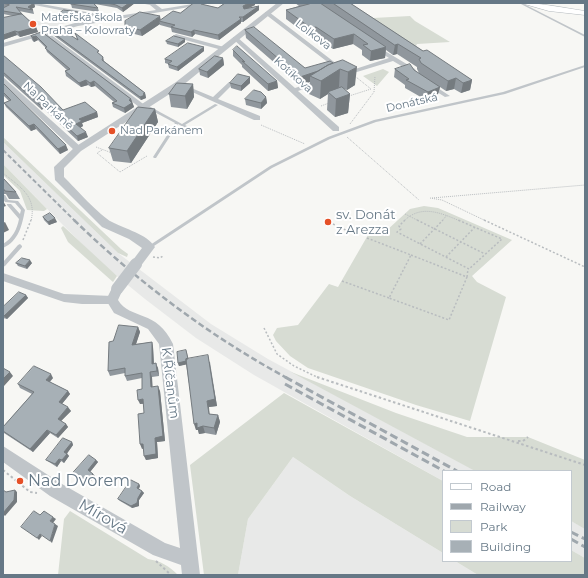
<!DOCTYPE html>
<html>
<head>
<meta charset="utf-8">
<style>
	body { margin:0 }
	#map { position:relative; width:588px; height:578px; overflow:hidden; background:#f7f7f4; font-family:Montserrat,sans-serif }
	canvas { display:block }
	.frame { position:absolute; inset:0; border:4px solid #667886; pointer-events:none }
	.legend { position:absolute; left:442px; top:470px; width:130px; height:92px; box-sizing:border-box; background:#fff; border:1px solid #c2c9cf; margin:0; padding:5px 7px; list-style:none; font-size:12px; color:#667886 }
	.legend li { display:flex; align-items:center; gap:8px; height:20px }
	.legend b { width:20px; border:1px solid #c2c9cf }
</style>
</head>
<body>
<div id="map">
<canvas width="588" height="578"></canvas>
<div class="frame"></div>
<ul class="legend">
<li><b style="height:5px;background:#fff"></b>Road</li>
<li><b style="height:5px;background:#9fa7ad"></b>Railway</li>
<li><b style="height:11px;background:#d7dcd3"></b>Park</li>
<li><b style="height:11px;background:#a7b0b6"></b>Building</li>
</ul>
</div>
<script>
const context = document.querySelector('canvas').getContext('2d');
context.lineJoin = 'round';
function fill(path, color) { context.fillStyle = color; context.fill(path, 'evenodd'); }
function stroke(path, color, width, dash) { context.strokeStyle = color; context.lineWidth = width; context.lineCap = dash ? 'butt' : 'round'; context.setLineDash(dash || []); context.stroke(path); }
function label(font, color, halo, rows, align = 'center') {
  context.font = font + ' Montserrat,sans-serif'; context.lineWidth = 4; context.setLineDash([]); context.textBaseline = 'middle'; context.strokeStyle = halo; context.fillStyle = color; for (const [text, x, y, turn = 0] of rows) {
    context.save(); context.translate(x, y); context.rotate((+turn || 0) * Math.PI / 180); context.textAlign = isNaN(turn) ? turn : align; if (halo) context.strokeText(text, 0, 0); context.fillText(text, 0, 0); context.restore();
  }
}
fill(new Path2D(`
	M 3,15 L 50,23 L 69,22 L 53,27 L 36,25 L 3,32 Z
	M 3,142 L 118,253 L 211,324 L 268,359 L 476,471 L 443,471 L 443,481 L 254,375 L 196,338 L 145,299 L 102,264 L 62,224 L 3,164 Z
	M 293,457 L 350,496 L 443,553 L 443,561 L 455,561 L 478,575 L 238,575 L 248,519 Z
	M 571,521 L 585,528 L 585,558 L 571,550 Z`), '#e8e9e8');
fill(new Path2D(`
	M 410,16 L 415,21 L 450,42 L 417,44 L 414,50 L 373,18 Z
	M 383,69 L 389,72 L 377,86 L 363,76 Z
	M 3,137 L 121,249 L 128,254 L 127,257 L 118,253 L 3,142 Z
	M 3,164 L 9,170 L 47,209 L 44,211 L 27,210 L 20,191 L 3,175 Z
	M 424,206 L 438,208 L 512,240 L 472,276 L 477,282 L 506,297 L 470,421 L 416,405 L 308,368 L 290,356 L 276,341 L 273,335 L 277,328 L 298,325 L 329,284 L 338,287 L 368,235 L 386,231 L 410,209 Z
	M 63,226 L 117,276 L 113,282 L 68,242 L 61,228 Z
	M 291,372 L 396,413 L 467,437 L 528,437 L 585,460 L 585,529 L 571,521 L 571,471 L 475,471 Z
	M 284,393 L 443,481 L 443,553 L 350,496 L 293,457 L 248,519 L 238,575 L 204,575 L 190,465 Z
	M 70,511 L 148,559 C 161,561 169,566 178,575 L 58,575 L 64,519 Z
	M 571,550 L 585,558 L 585,575 L 478,575 L 455,561 L 571,561 Z`), '#d7dcd3');
const secondary = new Path2D(`
	M 521,3 C 542,3 564,8 585,11 L 585,15 L 549,11 Z`);
stroke(secondary, '#b3b9bd', 1);
stroke(new Path2D(`
	M 349,96 L 371,89 L 356,77
	M 321,106 L 329,103
	M 350,124 L 374,92 L 375,76
	M 261,125 L 305,144
	M 347,137 L 419,200
	M 96,147 L 112,153
	M 102,150 L 97,153 L 120,172 L 147,156
	M 3,173 C 20,187 37,196 31,221
	M 430,198 L 442,200 L 486,221
	M 432,198 L 585,185
	M 405,214 L 419,221
	M 404,221 C 421,204 441,213 460,221
	M 442,221 L 447,215`), '#b8bcbf', 1, [1, 1]);
stroke(new Path2D(`
	M 405,220 L 399,226 L 401,229 L 397,232 L 469,269 L 502,239 L 458,220
	M 417,220 L 485,254
	M 484,220 L 585,267
	M 333,224 L 352,233
	M 367,238 L 411,255
	M 23,240 L 31,220
	M 420,244 L 443,220
	M 411,255 L 467,277 L 449,320 L 389,298 Z
	M 153,257 L 160,258 L 163,256
	M 446,257 L 475,227
	M 467,277 L 468,269
	M 342,281 L 389,298
	M 264,328 L 277,354 L 294,366 L 319,378`), '#b8bcbf', 1.5, [2, 2]);
stroke(new Path2D(`
	M 317,377 L 585,465
	M 518,441 L 523,441 L 528,437
	M 3,470 L 30,492 L 37,493
	M 156,561 L 171,575`), '#b8bcbf', 2, [2.5, 2.5]);
fill(new Path2D(`
	M 519,3 L 522,3 L 585,35 L 585,37 Z
	M 585,65 L 585,67 L 505,94 L 376,122 L 330,139 L 272,168 L 151,248 L 147,248 L 147,247 L 270,166 L 328,137 L 374,120 L 503,92 Z
	M 215,104 L 218,105 L 185,125 L 200,133 L 200,135 L 198,135 L 178,124 L 156,158 L 154,158 L 153,157 L 175,123 L 145,107 L 145,105 L 147,105 L 182,124 Z
	M 3,195 L 5,195 L 8,200 L 18,201 L 25,210 C 22,225 19,241 3,248 L 3,244 C 13,238 17,229 19,219 L 7,205 L 7,204 L 11,204 L 20,214 L 21,210 L 15,203 L 5,202 L 3,199 Z
	M 20,244 L 22,246 L 22,247 L 5,266 L 3,267 L 3,262 L 18,245 Z`), '#c0c5c9');
fill(new Path2D(`
	M 24,3 L 36,3 L 103,15 L 105,18 L 156,10 L 150,5 L 140,3 L 154,3 L 162,9 L 199,3 L 213,3 L 78,26 L 50,34 L 146,106 L 147,108 L 143,110 L 44,35 L 3,47 L 3,43 L 75,23 L 101,18 Z
	M 265,12 L 269,12 L 342,68 L 342,70 L 338,70 L 265,14 Z
	M 176,34 L 224,47 L 225,48 L 222,50 L 174,37 L 173,36 Z
	M 233,37 L 237,37 L 295,88 L 320,80 L 324,80 L 324,82 L 298,91 L 339,127 L 339,131 L 333,131 L 233,39 Z
	M 375,45 L 415,69 L 418,75 L 417,76 L 413,76 L 410,71 L 393,61 L 347,75 L 343,75 L 343,73 L 389,58 L 373,48 L 373,46 Z
	M 3,77 L 81,147 L 81,151 L 75,151 L 3,83 Z
	M 229,82 L 234,83 L 218,99 L 260,116 L 260,120 L 254,120 L 179,86 L 184,85 L 213,97 Z
	M 426,83 L 430,83 L 450,96 L 445,97 L 426,85 Z
	M 3,273 L 64,294 L 112,296 L 116,297 L 117,300 L 116,303 L 112,304 L 82,304 L 64,302 L 3,281 Z`), '#c0c5c9');
fill(new Path2D(`
	M 277,3 L 284,3 L 182,86 L 81,151 L 64,168 L 64,177 C 75,188 100,216 112,222 C 125,229 147,234 155,247 L 140,267 L 132,267 L 130,264 L 142,248 L 129,239 L 102,227 L 55,180 L 54,167 L 75,147 L 176,82 Z
	M 117,284 L 121,286 L 123,289 L 118,300 C 130,320 157,309 173,344 L 200,575 L 182,575 L 181,565 L 153,555 L 50,496 L 3,462 L 3,446 L 62,484 L 165,543 L 180,548 L 159,344 L 148,329 L 114,313 L 106,300 L 113,286 Z`), '#c0c5c9');
fill(secondary, '#fff');
stroke(new Path2D(`
	M 3,150 L 75,221`), '#9fa7ad', 2, [4.5, 2.5]);
stroke(new Path2D(`
	M 74,220 C 138,282 208,335 287,378`), '#9fa7ad', 2.5, [6, 3]);
stroke(new Path2D(`
	M 285,377 L 457,471
	M 285,384 L 444,471
	M 571,532 L 585,539
	M 571,539 L 585,547`), '#9fa7ad', 3, [8, 4]);
stroke(new Path2D(`
	M 117,289 L 136,264`), '#c0c5c9', 12);
fill(new Path2D(`
	M 3,3 L 34,3 L 35,7 L 31,9 L 33,10 L 34,14 L 19,11 L 36,27 L 38,32 L 20,37 L 17,35 L 3,40 L 3,18 L 13,16 L 3,14 L 3,8 L 5,7 L 3,7 Z
	M 73,3 L 135,3 L 123,12 L 117,8 L 95,4 L 98,8 L 99,12 L 72,8 L 71,4 Z
	M 225,3 L 255,3 L 255,5 L 249,8 L 259,6 L 259,10 L 243,22 L 241,22 L 241,23 L 219,40 L 195,34 L 192,37 L 172,32 L 171,28 L 160,25 L 160,24 L 142,36 L 127,32 L 125,26 L 161,20 L 180,13 L 201,4 L 218,8 Z
	M 295,3 L 350,3 L 423,51 L 472,80 L 470,90 L 461,93 L 454,89 L 446,91 L 440,87 L 438,94 L 426,100 L 405,88 L 405,85 L 394,77 L 395,69 L 414,70 L 419,73 L 417,69 L 417,67 L 397,54 L 393,55 L 386,50 L 385,58 L 370,61 L 362,55 L 362,50 L 353,44 L 333,49 L 316,37 L 310,37 L 286,19 L 286,10 L 299,6 Z
	M 58,14 L 81,17 L 81,20 L 59,17 Z
	M 245,30 L 305,68 L 333,63 L 343,60 L 355,85 L 347,90 L 344,89 L 350,94 L 348,113 L 335,117 L 327,110 L 328,94 L 320,99 L 309,94 L 310,82 L 300,85 L 246,38 Z
	M 42,32 L 131,99 L 134,107 L 125,113 L 113,107 L 112,103 L 114,102 L 95,86 L 91,87 L 88,85 L 81,87 L 66,76 L 65,71 L 67,70 L 47,52 L 45,47 L 38,40 L 34,42 L 32,40 L 31,36 Z
	M 52,32 L 78,39 L 75,33 L 103,57 L 104,60 L 104,61 L 145,93 L 146,98 L 141,100 L 53,35 Z
	M 185,39 L 185,42 L 178,47 L 167,44 L 166,41 Z
	M 204,47 L 204,51 L 178,71 L 169,68 L 168,64 L 165,63 L 165,59 Z
	M 233,50 L 277,81 L 278,88 L 268,91 L 242,67 L 242,65 L 233,56 Z
	M 3,55 L 63,110 L 97,112 L 98,117 L 82,123 L 83,126 L 80,128 L 88,137 L 78,141 L 43,108 L 42,110 L 4,76 L 3,76 Z
	M 223,58 L 224,65 L 208,78 L 200,75 L 199,69 Z
	M 3,83 L 68,150 L 60,154 L 36,129 L 31,131 L 6,107 L 4,103 L 9,101 L 3,95 Z
	M 230,83 L 250,83 L 241,91 L 231,88 Z
	M 193,84 L 194,97 L 187,109 L 171,107 L 169,94 Z
	M 266,97 L 267,103 L 261,109 L 246,105 L 245,99 Z
	M 155,109 L 158,122 L 131,163 L 113,161 L 109,148 Z
	M 3,178 L 16,192 L 20,199 L 9,199 L 6,194 L 3,194 Z
	M 43,217 L 57,222 L 49,225 L 44,220 Z
	M 16,263 L 32,263 L 27,269 L 18,266 Z
	M 26,295 L 28,298 L 7,319 L 3,318 L 3,307 Z
	M 138,327 L 140,332 L 136,344 L 152,342 L 153,347 L 154,363 L 158,368 L 159,376 L 152,377 L 152,387 L 160,391 L 165,441 L 157,442 L 158,458 L 146,460 L 143,448 L 142,449 L 144,413 L 144,404 L 140,404 L 142,389 L 142,378 L 127,381 L 125,376 L 125,373 L 110,376 L 108,371 L 113,341 Z
	M 187,353 L 188,359 L 210,362 L 217,406 L 209,407 L 209,414 L 218,415 L 220,422 L 216,435 L 205,433 L 199,434 L 198,430 L 196,430 L 186,364 L 179,366 L 178,363 Z
	M 53,378 L 50,382 L 68,391 L 70,394 L 62,404 L 71,411 L 61,421 L 66,424 L 68,427 L 58,438 L 50,433 L 33,452 L 4,433 L 3,432 L 3,427 L 32,394 L 20,388 L 18,384 Z
	M 72,442 L 73,445 L 67,453 L 69,456 L 64,463 L 61,461 L 57,467 L 49,462 L 46,460 Z
	M 96,460 L 98,462 L 90,472 L 93,474 L 95,476 L 88,485 L 74,476 L 72,474 Z
	M 139,484 L 140,486 L 139,489 L 142,491 L 144,493 L 139,500 L 139,506 L 132,508 L 120,501 L 118,499 Z`), '#90979d');
fill(new Path2D(`
	M 34,3 L 35,7 L 30,10 L 28,7 Z
	M 129,3 L 135,3 L 123,12 L 122,8 Z
	M 249,3 L 255,3 L 255,5 L 244,10 L 243,6 Z
	M 259,6 L 259,10 L 243,22 L 243,17 Z
	M 160,16 L 161,21 L 159,21 L 160,24 L 142,36 L 140,30 Z
	M 241,19 L 241,23 L 219,40 L 218,35 Z
	M 36,27 L 38,32 L 20,37 L 18,32 Z
	M 316,27 L 316,37 L 310,37 L 311,28 Z
	M 194,30 L 195,34 L 192,37 L 191,32 Z
	M 15,31 L 17,35 L 3,40 L 3,35 Z
	M 354,34 L 353,44 L 333,49 L 334,39 Z
	M 36,36 L 38,40 L 34,42 L 32,37 Z
	M 185,39 L 185,42 L 178,47 L 178,44 Z
	M 398,44 L 397,54 L 393,55 L 395,45 Z
	M 204,47 L 204,51 L 178,71 L 177,67 Z
	M 386,47 L 385,58 L 370,61 L 371,51 Z
	M 223,58 L 224,65 L 208,78 L 207,72 Z
	M 336,65 L 340,69 L 339,87 L 330,93 L 328,92 L 328,94 L 320,99 L 321,81 L 310,76 L 310,82 L 300,85 L 300,77 Z
	M 357,67 L 355,85 L 347,90 L 348,72 Z
	M 250,77 L 250,83 L 241,91 L 241,86 Z
	M 456,78 L 454,89 L 446,91 L 448,81 Z
	M 86,80 L 88,85 L 81,87 L 79,83 Z
	M 472,80 L 470,90 L 461,93 L 463,83 Z
	M 94,81 L 95,86 L 91,87 L 90,83 Z
	M 277,81 L 278,88 L 268,91 L 268,84 Z
	M 193,84 L 194,97 L 187,109 L 185,96 Z
	M 440,87 L 438,94 L 426,100 L 428,92 Z
	M 145,93 L 146,98 L 141,100 L 140,97 L 143,94 Z
	M 350,94 L 348,113 L 335,117 L 336,99 Z
	M 266,97 L 267,103 L 261,109 L 261,103 Z
	M 131,99 L 134,107 L 125,113 L 124,108 L 129,100 Z
	M 42,104 L 43,108 L 42,110 L 40,105 Z
	M 155,109 L 158,122 L 131,163 L 127,151 Z
	M 97,112 L 98,117 L 82,123 L 83,126 L 78,129 L 76,124 L 79,119 Z
	M 34,124 L 36,129 L 31,131 L 29,126 Z
	M 86,132 L 88,137 L 78,141 L 77,136 Z
	M 66,145 L 68,150 L 60,154 L 58,149 Z
	M 3,201 L 6,206 L 3,207 Z
	M 55,218 L 57,222 L 49,225 L 48,222 Z
	M 5,222 L 9,230 L 3,233 L 3,223 Z
	M 30,260 L 32,263 L 27,269 L 25,266 Z
	M 26,295 L 28,298 L 7,319 L 4,316 Z
	M 138,327 L 140,332 L 134,350 L 132,345 Z
	M 152,342 L 153,347 L 154,368 L 152,364 Z
	M 186,350 L 189,364 L 179,366 L 178,363 Z
	M 208,355 L 217,406 L 209,407 L 210,420 L 209,414 L 207,401 Z
	M 156,363 L 158,368 L 159,376 L 157,371 Z
	M 10,372 L 13,376 L 4,386 L 3,385 L 3,379 Z
	M 150,372 L 152,377 L 153,392 L 151,387 Z
	M 51,374 L 53,378 L 48,383 L 46,380 Z
	M 158,386 L 160,391 L 165,441 L 157,442 L 158,458 L 146,460 L 144,456 L 155,438 Z
	M 68,391 L 70,394 L 61,405 L 59,402 Z
	M 143,399 L 146,403 L 140,404 L 138,400 Z
	M 68,407 L 71,411 L 60,422 L 58,419 Z
	M 218,415 L 220,422 L 216,435 L 214,428 Z
	M 197,423 L 203,426 L 205,433 L 199,434 L 198,430 L 196,430 L 194,424 Z
	M 66,424 L 68,427 L 58,438 L 56,435 Z
	M 47,430 L 50,433 L 33,452 L 30,449 Z
	M 72,442 L 73,445 L 66,455 L 64,452 Z
	M 140,444 L 143,444 L 145,448 L 142,449 Z
	M 67,454 L 69,456 L 64,463 L 62,460 Z
	M 59,459 L 61,461 L 57,467 L 55,464 Z
	M 96,460 L 98,462 L 90,472 L 88,470 Z
	M 93,474 L 95,476 L 88,485 L 86,483 Z
	M 139,484 L 140,486 L 138,490 L 137,488 Z
	M 15,490 L 17,492 L 17,502 L 5,516 L 3,514 L 3,513 Z
	M 142,491 L 144,493 L 139,500 L 139,506 L 132,508 L 131,506 L 138,498 Z
	M 53,517 L 56,519 L 53,523 L 50,521 Z
	M 55,524 L 58,526 L 52,543 L 50,541 Z
	M 40,534 L 42,536 L 39,540 L 37,538 Z`), '#757b7f');
const building = new Path2D(`
	M 3,3 L 34,3 L 28,7 L 33,10 L 16,7 L 22,14 L 3,11 L 3,8 L 9,5 Z
	M 73,3 L 93,3 L 98,8 L 71,4 Z
	M 107,3 L 129,3 L 122,8 L 116,5 Z
	M 194,3 L 200,3 L 201,4 L 218,8 L 225,3 L 249,3 L 243,6 L 244,9 L 259,6 L 243,17 L 239,17 L 241,19 L 218,35 L 194,30 L 191,32 L 171,27 L 175,25 L 159,21 L 173,11 L 180,13 Z
	M 308,3 L 320,3 L 386,47 L 371,51 L 363,45 L 368,44 L 354,34 L 334,39 L 316,27 L 311,28 L 286,10 L 309,4 Z
	M 333,3 L 350,3 L 423,51 L 427,50 L 472,80 L 463,83 L 456,78 L 448,81 L 421,63 L 419,59 L 421,58 L 398,44 L 395,45 Z
	M 64,10 L 78,12 L 81,17 L 58,14 Z
	M 140,12 L 160,16 L 140,30 L 125,26 L 125,21 Z
	M 22,14 L 36,27 L 18,32 L 15,31 L 3,35 L 3,18 Z
	M 254,27 L 305,68 L 330,61 L 333,63 L 328,65 L 318,71 L 300,77 L 245,30 Z
	M 61,29 L 78,40 L 75,33 L 99,51 L 97,52 L 103,57 L 102,60 L 145,93 L 143,94 L 145,95 L 140,97 L 52,32 Z
	M 42,32 L 131,99 L 129,100 L 132,103 L 124,108 L 112,103 L 117,101 L 94,81 L 90,83 L 86,80 L 79,83 L 65,71 L 70,69 L 45,48 L 47,47 L 36,36 L 32,37 L 31,36 Z
	M 174,36 L 185,39 L 178,44 L 166,41 Z
	M 188,43 L 204,47 L 177,67 L 168,64 L 172,61 L 165,59 Z
	M 237,46 L 277,81 L 268,84 L 242,61 L 245,62 L 233,50 Z
	M 3,55 L 41,87 L 63,110 L 85,102 L 97,112 L 79,119 L 82,121 L 76,124 L 86,132 L 77,136 L 42,104 L 40,105 L 3,72 Z
	M 215,56 L 223,58 L 207,72 L 199,69 Z
	M 343,60 L 357,67 L 348,72 L 340,69 L 321,81 L 310,76 L 328,65 Z
	M 410,64 L 414,70 L 440,87 L 428,92 L 406,80 L 409,79 L 395,69 Z
	M 238,74 L 250,77 L 241,86 L 230,83 Z
	M 3,83 L 66,145 L 58,149 L 34,124 L 29,126 L 4,103 L 11,100 L 3,92 Z
	M 177,83 L 193,84 L 185,96 L 169,94 Z
	M 342,87 L 350,94 L 336,99 L 328,92 Z
	M 254,90 L 261,92 L 266,97 L 261,103 L 245,99 Z
	M 138,107 L 155,109 L 127,151 L 109,148 Z
	M 3,178 L 16,192 L 5,191 L 3,188 Z
	M 50,213 L 55,218 L 48,222 L 43,217 Z
	M 22,258 L 30,260 L 25,266 L 16,263 Z
	M 19,292 L 26,295 L 4,316 L 3,316 L 3,307 Z
	M 119,325 L 138,327 L 132,345 L 152,342 L 152,364 L 156,363 L 157,371 L 150,372 L 151,387 L 158,386 L 163,436 L 155,438 L 156,454 L 144,456 L 143,444 L 140,444 L 138,414 L 144,413 L 143,399 L 138,400 L 137,390 L 142,389 L 142,373 L 125,376 L 125,368 L 108,371 L 109,342 L 113,341 Z
	M 186,350 L 188,359 L 186,359 L 186,361 L 178,363 L 177,352 Z
	M 208,355 L 215,399 L 207,401 L 209,414 L 218,415 L 214,428 L 203,426 L 197,428 L 197,423 L 194,424 L 186,359 Z
	M 34,366 L 51,374 L 46,380 L 68,391 L 59,402 L 68,407 L 58,419 L 66,424 L 56,435 L 47,430 L 30,449 L 3,431 L 3,427 L 34,392 L 18,384 Z
	M 3,368 L 10,372 L 3,379 Z
	M 63,438 L 72,442 L 64,452 L 67,454 L 62,460 L 59,459 L 55,464 L 46,460 Z
	M 89,455 L 96,460 L 88,470 L 93,474 L 86,483 L 72,474 Z
	M 131,480 L 139,484 L 137,488 L 142,491 L 138,498 L 137,503 L 131,506 L 118,499 Z
	M 3,490 L 6,492 L 15,490 L 14,500 L 3,513 Z
	M 34,511 L 40,515 L 44,511 L 53,517 L 50,521 L 55,524 L 50,541 L 40,534 L 37,538 L 21,527 Z`);
fill(building, '#a7b0b6');
stroke(building, '#757b7f', 1);
for (const [x, y, r, color] of [
	[33,24,4,"#e55027"],
	[112,131,4,"#e55027"],
	[328,222,4,"#e55027"],
	[20,481,4,"#e55027"]
]) { const dot = new Path2D(); dot.arc(x, y, r, 0, 2 * Math.PI); context.fillStyle = color; context.fill(dot); stroke(dot, '#fff', 1.5); }
label('11px', '#667886', '#fff', [
	["Mateřská škola",41,18],
	["Praha – Kolovraty",41,31],
	["Nad Parkánem",120,131]
], 'left');
label('11px', '#667886', '#fff', [
	["Lolkova",313,35,37],
	["Kotíkova",293,75,42],
	["Donátská",412,103,-13],
	["Na Parkáně",48,106,43]
]);
label('13px', '#667886', '#fff', [
	["sv. Donát",336,215],
	["z Arezza",336,230]
], 'left');
label('13px', '#667886', '#fff', [
	["K Říčanům",170,383,83]
]);
label('16px', '#667886', '#fff', [
	["Nad Dvorem",28,481]
], 'left');
label('16px', '#667886', '#fff', [
	["Mírová",103,517,30]
]);
</script>
</body>
</html>
